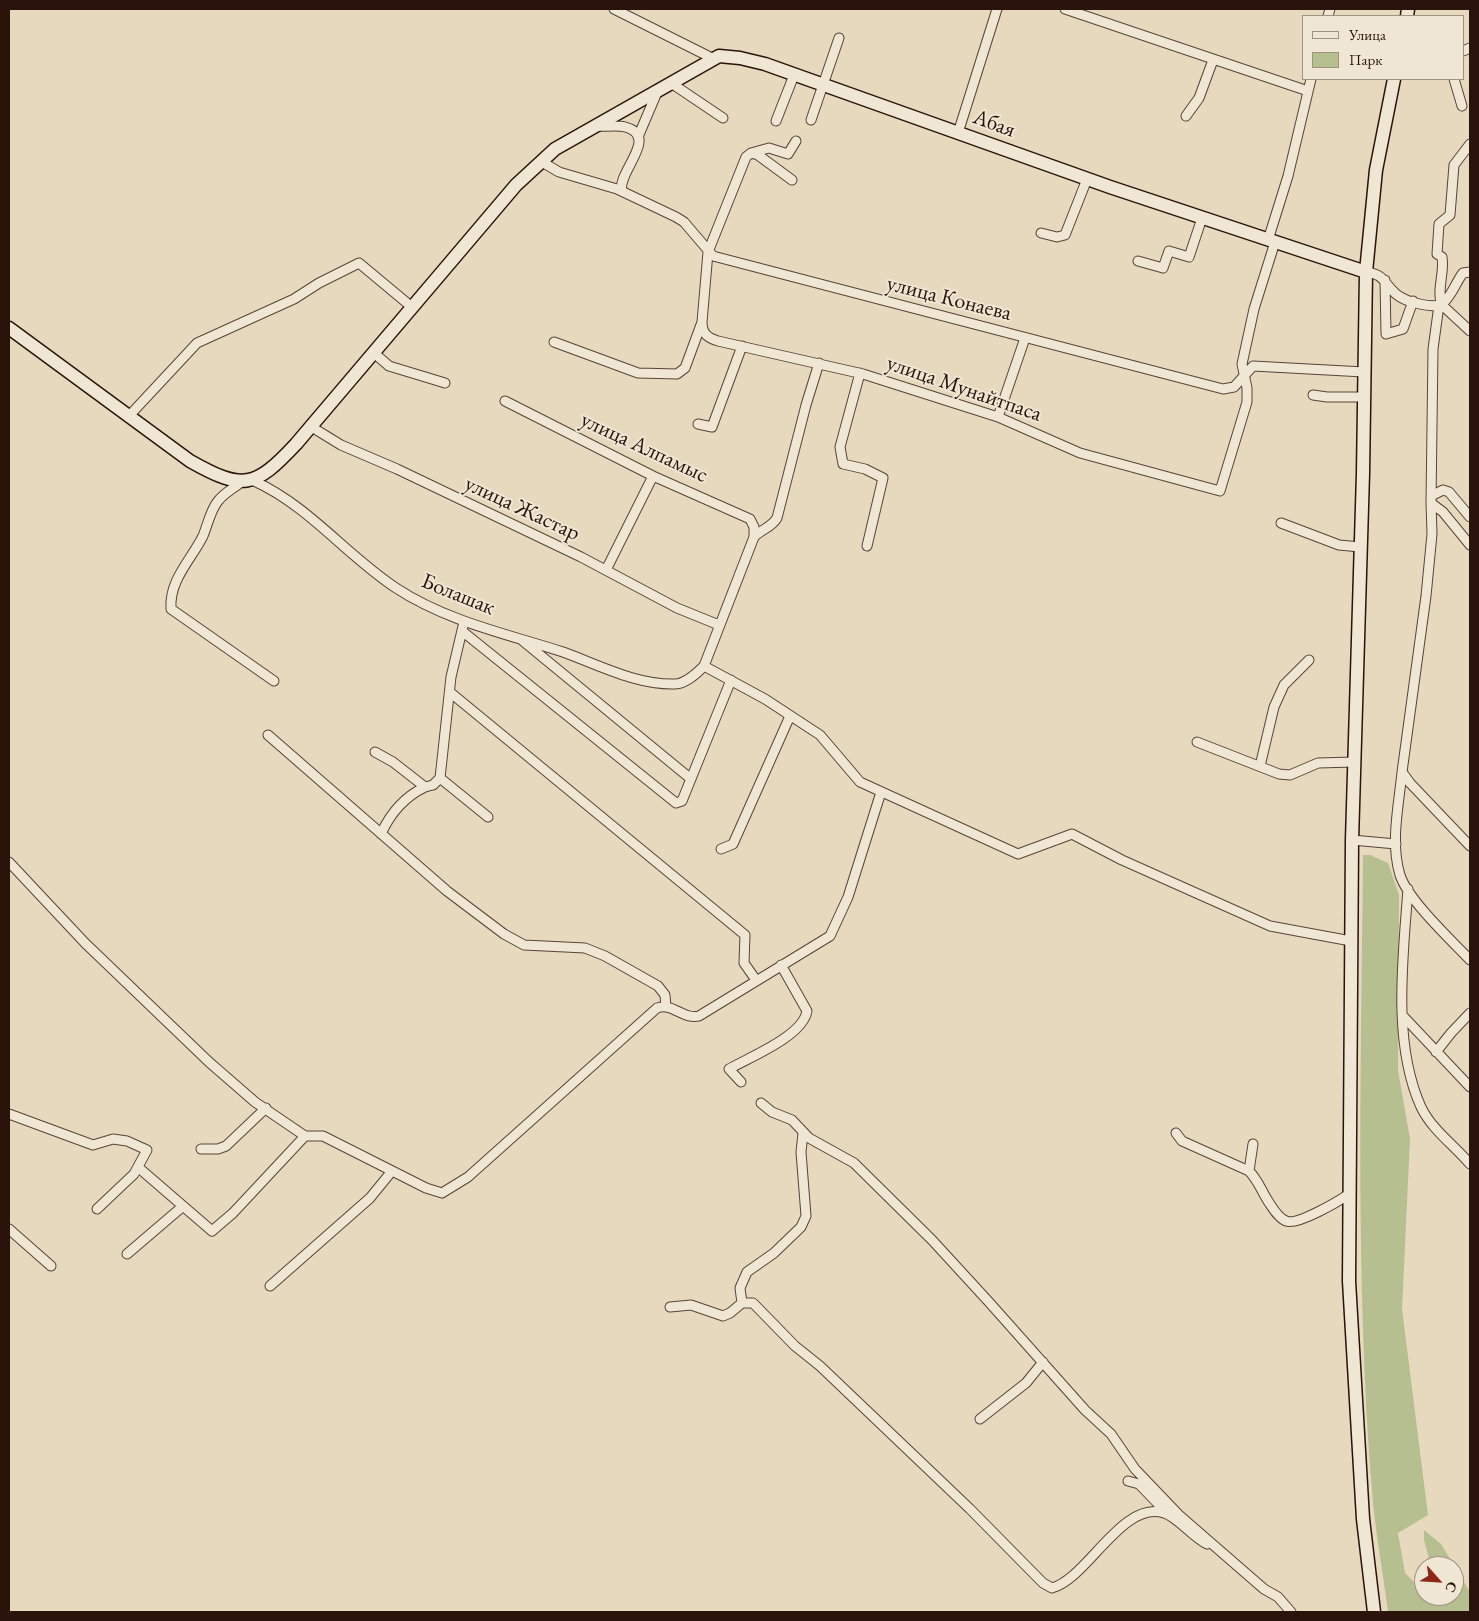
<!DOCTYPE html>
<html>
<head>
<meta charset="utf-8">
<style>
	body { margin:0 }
	#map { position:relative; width:1479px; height:1621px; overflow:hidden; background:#e6d9bd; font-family:"EB Garamond",serif }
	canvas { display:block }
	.frame { position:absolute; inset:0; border:10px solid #2a130a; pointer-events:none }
	.legend { position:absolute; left:1302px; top:15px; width:162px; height:65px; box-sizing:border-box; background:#efe6d4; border:1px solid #a09283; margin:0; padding:6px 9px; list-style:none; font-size:15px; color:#2a130a }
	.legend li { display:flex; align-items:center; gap:10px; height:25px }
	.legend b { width:25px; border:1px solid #a09283 }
	.north { position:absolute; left:1414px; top:1556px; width:50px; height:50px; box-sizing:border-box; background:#efe6d4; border:1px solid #a09283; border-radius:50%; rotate:116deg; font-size:14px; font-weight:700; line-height:20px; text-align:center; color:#2a130a }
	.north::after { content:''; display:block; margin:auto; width:18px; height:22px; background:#8f2418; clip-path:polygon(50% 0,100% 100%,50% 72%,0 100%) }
</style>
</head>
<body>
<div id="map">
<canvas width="1479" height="1621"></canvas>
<div class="frame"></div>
<ul class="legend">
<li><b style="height:6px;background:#efe6d4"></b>Улица</li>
<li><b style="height:14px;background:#b6bf90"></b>Парк</li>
</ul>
<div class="north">С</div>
</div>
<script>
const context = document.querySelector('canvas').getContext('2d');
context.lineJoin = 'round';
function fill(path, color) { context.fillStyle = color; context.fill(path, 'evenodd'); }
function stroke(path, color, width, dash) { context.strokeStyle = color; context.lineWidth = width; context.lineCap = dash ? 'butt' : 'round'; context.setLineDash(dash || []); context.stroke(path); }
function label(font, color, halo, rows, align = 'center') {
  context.font = font + ' "EB Garamond",serif'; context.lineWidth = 4; context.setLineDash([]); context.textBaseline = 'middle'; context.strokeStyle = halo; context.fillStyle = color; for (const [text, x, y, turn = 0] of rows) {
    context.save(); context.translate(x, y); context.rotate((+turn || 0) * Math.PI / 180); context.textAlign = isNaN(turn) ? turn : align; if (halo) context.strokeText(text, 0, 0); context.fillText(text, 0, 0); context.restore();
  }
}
fill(new Path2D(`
	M 1363,855 L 1370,855 L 1388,863 L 1399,895 L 1398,1070 L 1410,1139 L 1402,1309 L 1428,1515 L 1398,1533 L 1405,1573 L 1422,1590 L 1424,1588 L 1424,1596 L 1454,1596 L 1454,1566 L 1431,1566 L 1424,1540 L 1424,1530 L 1441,1544 L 1470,1592 L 1470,1612 L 1388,1612 C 1383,1572 1375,1532 1372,1491 C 1355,1280 1361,1067 1363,855 Z`), '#b6bf90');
const street = new Path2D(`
	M 614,9 L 712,58
	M 1065,9 L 1308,91
	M 1328,16 L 1330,9
	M 1463,51 L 1470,48
	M 1454,79 L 1462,106
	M 671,83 L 723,118
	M 1186,116 L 1199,98 L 1213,60
	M 811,120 L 839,38
	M 776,121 L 794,75
	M 597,126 C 606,127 616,125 625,127 C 661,136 616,173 622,191
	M 958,133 L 997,9
	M 638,137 L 658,90
	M 1470,144 L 1454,165 L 1450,215 L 1439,224 L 1437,254 L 1442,257 C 1445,272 1436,291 1442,305 L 1470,331
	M 751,153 L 769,148 L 788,154 L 796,141
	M 542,162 L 559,172 L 617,189 L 676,217 L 684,222 L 713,256 L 1223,389 L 1234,387 L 1253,366 L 1364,372
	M 1041,233 L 1057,237 L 1065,235 L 1087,179
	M 1268,240 L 1288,176 L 1311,79
	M 1138,261 L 1163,268 L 1169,251 L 1189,257 L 1202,218
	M 1366,272 C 1386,275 1382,282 1396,294 C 1404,301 1435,311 1444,302 C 1452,295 1456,282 1463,273 L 1470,272
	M 1385,280 L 1386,334 L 1403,329 L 1413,301
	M 1439,305 L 1433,349 L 1431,503 L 1443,512 L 1470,545
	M 702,322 C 702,334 708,338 718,341 L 863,374 L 998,417 L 1080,453 L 1220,491 L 1247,402 L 1247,388 L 1242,364 L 1254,309 L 1275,242
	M 554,342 L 638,373 L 677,374 L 685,368 L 702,322 L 708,252 L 746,157 L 751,153 L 758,155 L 792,180
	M 374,353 L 389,366 L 445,383
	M 860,373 L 840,447 L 843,464 L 865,469 L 883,478 L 867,546
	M 1313,395 L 1327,397 L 1363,397
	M 505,401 L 653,476 L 750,519 L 754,527 L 754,537
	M 128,417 L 197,343 L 294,299 L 319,283 L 359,263 L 413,308
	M 998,417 L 1025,338
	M 698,424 L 712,427 L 742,346
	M 310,426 L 341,445 L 397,469 L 581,557 L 677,608 L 719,625
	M 242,481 C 235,488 225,492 218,501 C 210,511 208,524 203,536 C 191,560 169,580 171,609 L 274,681
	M 254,481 C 309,506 346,555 396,588 C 446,621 507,634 563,652 C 599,665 636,685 675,684 C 686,684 697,673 704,666 L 754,537 C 762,529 772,527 777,518 L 806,405 L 819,363
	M 1431,496 L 1443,490 L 1449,492 L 1470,517
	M 1431,503 L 1432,534 L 1426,596 L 1402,772 L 1410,783 L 1470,846
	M 1281,523 L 1339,545 L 1360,547
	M 606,570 L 653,476
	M 463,626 L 451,677 L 440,778 L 488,817
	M 462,631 L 676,803 L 682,801 L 731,680
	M 523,641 L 691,779
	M 704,666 L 765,699 L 820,735 L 860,782 L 1018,854 L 1072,834 L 1122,860 L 1270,926 L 1351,941
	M 451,693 L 745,935 L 744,963 L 756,980
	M 268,735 L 447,891 L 504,934 L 524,945 L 585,948 L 605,956 L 658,986 L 665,995 L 666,1007
	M 1197,742 L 1279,774 L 1290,775 L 1318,763 L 1354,762
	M 375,752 L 393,762 L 425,787 L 433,785 L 440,778
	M 1260,766 L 1274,707 L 1284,685 L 1309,660
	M 1402,772 C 1399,804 1390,843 1400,875 C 1408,900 1451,940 1470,960
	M 381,834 C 390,814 404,797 425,787
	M 1352,840 L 1396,844
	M 721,849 L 733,844 L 790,716
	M 9,862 L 85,943 L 209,1062 L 255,1102 L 305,1136
	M 1408,889 C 1403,957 1392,1043 1421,1107 C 1432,1130 1454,1145 1470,1164
	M 1403,1016 L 1470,1087
	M 1436,1052 L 1451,1033 L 1470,1013
	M 741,1082 L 729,1069 C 750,1057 803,1036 807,1011 L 781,965
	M 761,1103 L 772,1112 L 792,1120 L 809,1138 L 854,1163 L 932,1240 L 988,1301 L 1085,1410 L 1111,1434 L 1135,1469 L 1180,1516 L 1264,1589 L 1278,1597 L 1291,1612
	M 9,1114 L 93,1145 L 113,1139 L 127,1141 L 147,1150 L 134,1174 L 97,1209
	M 1176,1133 L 1182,1141 L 1249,1171 C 1258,1180 1261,1190 1268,1201 C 1272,1207 1278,1218 1286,1221 C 1297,1226 1339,1201 1349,1194
	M 201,1149 L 218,1149 L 226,1146 L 266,1108
	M 139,1168 L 212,1231 L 233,1213 L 305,1136 L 323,1136 L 426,1188 L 442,1193 L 468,1177 L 657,1008 C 672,1002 683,1020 699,1016 L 830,936 L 848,897 L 881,792
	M 1249,1171 L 1253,1144
	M 9,1229 L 51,1266
	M 127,1254 L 182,1207
	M 270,1286 L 370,1198 L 392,1171
	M 742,1303 L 740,1288 L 747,1272 L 774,1253 L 801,1227 L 806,1216 L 801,1152 L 803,1133
	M 670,1307 L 691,1305 L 723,1316 L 730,1313 L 742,1303 L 753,1303 L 795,1346 L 820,1366 L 970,1509 L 1043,1583 L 1052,1588 C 1087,1579 1122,1500 1164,1513 C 1178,1517 1192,1537 1207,1544
	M 980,1419 L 1026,1383 L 1043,1362
	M 1128,1481 L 1139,1484 L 1167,1513`);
const secondary = new Path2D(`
	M 1407,16 L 1408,9
	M 9,328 L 190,461 C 243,491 255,488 296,444 L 516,185 L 555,149 L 719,56 L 740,58 L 765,64 L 1110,187 L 1366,272
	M 1374,1612 L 1363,1519 L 1349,1281 L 1352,840 L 1363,473 L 1366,272 L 1376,170 L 1394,79`);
stroke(street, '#594437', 11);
stroke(secondary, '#2a130a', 15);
stroke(street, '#efe6d4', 9);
stroke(secondary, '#efe6d4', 12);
label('22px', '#2a130a', '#efe6d4', [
	["Абая",994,124,20],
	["улица Конаева",949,299,14],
	["улица Мунайтпаса",964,389,19],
	["улица Алпамыс",644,448,25],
	["улица Жастар",522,509,25],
	["Болашак",458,595,22]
]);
</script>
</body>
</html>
